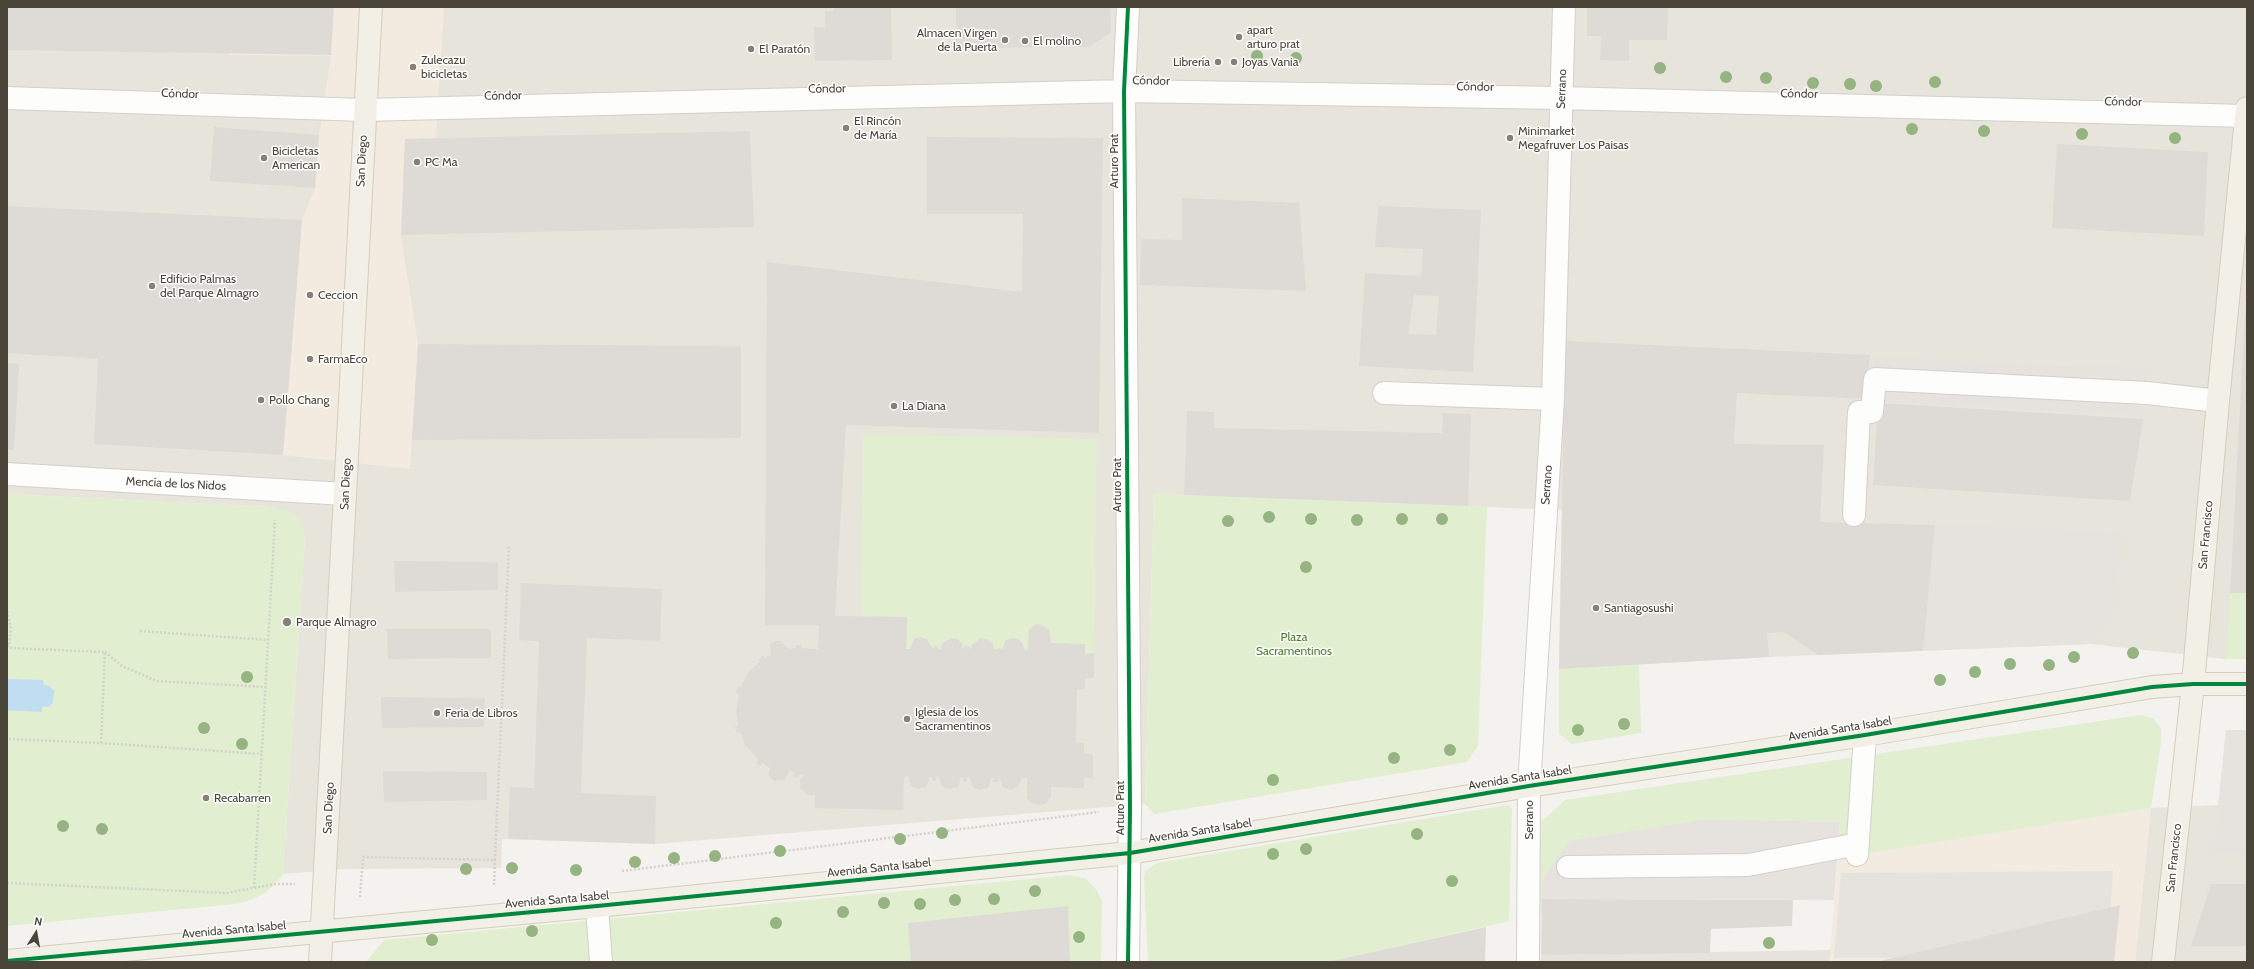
<!DOCTYPE html>
<html>
<head>
<meta charset="utf-8">
<style>
	body { margin:0 }
	#map { position:relative; width:2254px; height:969px; overflow:hidden; background:#f4f2ee; font-family:Cabin,sans-serif }
	canvas { display:block }
	.frame { position:absolute; inset:0; border:8px solid #4b4439; pointer-events:none }
	.north { position:absolute; left:16px; top:913px; width:40px; height:40px; -webkit-text-stroke:3px #fff; paint-order:stroke; rotate:11deg; font-size:11px; font-weight:700; line-height:16px; text-align:center; color:#4b4439 }
	.north::after { content:''; display:block; margin:auto; width:14px; height:18px; background:#4b4439; clip-path:polygon(50% 0,100% 100%,50% 72%,0 100%) }
</style>
</head>
<body>
<div id="map">
<canvas width="2254" height="969"></canvas>
<div class="frame"></div>
<div class="north">N</div>
</div>
<script>
const context = document.querySelector('canvas').getContext('2d');
context.lineJoin = 'round';
function fill(path, color) { context.fillStyle = color; context.fill(path, 'evenodd'); }
function stroke(path, color, width, dash) { context.strokeStyle = color; context.lineWidth = width; context.lineCap = dash ? 'butt' : 'round'; context.setLineDash(dash || []); context.stroke(path); }
function label(font, color, halo, rows, align = 'center') {
  context.font = font + ' Cabin,sans-serif'; context.lineWidth = 3; context.setLineDash([]); context.textBaseline = 'middle'; context.strokeStyle = halo; context.fillStyle = color; for (const [text, x, y, turn = 0] of rows) {
    context.save(); context.translate(x, y); context.rotate((+turn || 0) * Math.PI / 180); context.textAlign = isNaN(turn) ? turn : align; if (halo) context.strokeText(text, 0, 0); context.fillText(text, 0, 0); context.restore();
  }
}
fill(new Path2D(`
	M 7,7 L 2247,7 L 2247,659 L 2226,659 L 2090,644 L 1769,657 L 1559,669 L 1562,510 L 1154,494 L 1145,804 L 655,844 L 502,839 L 501,868 L 345,869 L 283,874 L 305,538 L 276,508 L 272,507 L 7,494 Z
	M 2226,730 L 2247,730 L 2247,962 L 2135,962 L 2151,808 L 2218,805 Z`), '#e7e4dc');
fill(new Path2D(`
	M 230,7 L 444,7 L 436,138 L 405,139 L 401,235 L 418,344 L 410,469 L 283,455 L 302,220 L 315,188 L 319,135 L 331,56 L 229,55 Z
	M 2151,808 L 2135,962 L 1829,962 L 1838,858 Z`), '#f3ebdf');
fill(new Path2D(`
	M 863,434 L 1097,439 L 1094,653 L 1085,654 L 1085,644 L 1051,643 L 1049,629 C 1042,623 1036,623 1029,630 L 1028,650 L 1006,640 L 1002,650 L 1000,648 L 994,650 C 992,642 989,640 981,638 L 972,645 L 971,650 L 969,647 L 965,646 L 963,650 C 961,642 959,640 951,638 L 942,644 L 941,650 L 934,646 L 934,649 L 926,639 L 920,637 L 914,639 L 910,649 L 906,649 L 907,617 L 861,616 Z
	M 7,494 L 272,507 C 293,511 302,515 305,538 L 283,874 C 270,892 256,900 234,904 L 7,926 Z
	M 1154,494 L 1487,507 L 1478,746 L 1467,762 L 1154,814 L 1145,804 Z
	M 2230,593 L 2247,593 L 2247,659 L 2226,659 Z
	M 1639,664 L 1641,733 L 1572,744 L 1559,734 L 1559,669 Z
	M 2141,715 L 2153,718 L 2161,728 L 2161,742 L 2151,808 L 1838,858 L 1840,822 L 1709,819 L 1543,878 L 1542,913 L 1538,914 L 1541,822 L 1565,800 Z
	M 1508,805 L 1512,809 L 1509,921 L 1329,962 L 1148,962 L 1144,878 L 1145,871 L 1157,863 Z
	M 1071,875 L 1086,879 L 1095,888 L 1102,900 L 1101,962 L 366,962 L 384,940 Z`), '#e1eecf');
fill(new Path2D(`
	M 1873,357 L 2148,368 L 2140,416 L 1869,400 Z
	M 1935,525 L 2125,531 L 2111,623 L 2090,644 L 1923,651 Z
	M 2226,730 L 2247,730 L 2247,855 L 2214,854 Z
	M 1709,819 L 1840,822 L 1834,900 L 1542,899 L 1543,878 L 1569,841 Z
	M 2113,871 L 2107,958 L 1834,958 L 1841,873 Z
	M 1831,950 L 1829,962 L 1541,962 L 1541,955 Z`), '#e6e3df');
fill(new Path2D(`
	M 7,679 L 43,680 L 44,685 L 49,686 L 54,690 L 53,703 L 48,707 L 42,707 L 42,712 L 7,710 Z`), '#c0ddf1');
fill(new Path2D(`
	M 7,7 L 334,7 L 331,55 L 7,50 Z
	M 834,7 L 891,7 L 892,60 L 815,61 L 814,27 L 825,27 L 825,11 L 834,11 Z
	M 956,7 L 1110,7 L 1111,32 L 1089,47 L 956,48 Z
	M 1587,7 L 1668,7 L 1667,40 L 1629,40 L 1629,61 L 1600,60 L 1601,36 L 1587,36 Z
	M 214,127 L 319,135 L 315,188 L 210,181 Z
	M 750,131 L 754,227 L 401,235 L 405,139 Z
	M 927,137 L 1103,138 L 1099,433 L 846,425 L 835,616 L 907,617 L 906,649 L 910,649 L 914,639 L 920,637 L 926,639 L 934,649 L 934,646 L 938,647 L 938,649 L 941,650 L 942,644 L 951,638 L 957,639 L 962,643 L 963,650 L 965,646 L 969,646 L 971,650 L 972,645 L 981,638 L 988,640 L 993,644 L 994,650 L 1000,648 L 1002,650 L 1006,640 L 1012,638 L 1018,639 L 1023,644 L 1024,650 L 1028,650 L 1029,630 L 1035,625 L 1039,624 L 1049,629 L 1051,643 L 1085,644 L 1085,654 L 1094,653 L 1094,678 L 1085,678 L 1085,689 L 1077,689 L 1076,743 L 1084,743 L 1084,754 L 1093,754 L 1093,778 L 1084,778 L 1084,788 L 1051,787 L 1051,797 L 1046,803 L 1039,806 L 1030,802 L 1027,798 L 1027,778 L 1022,778 L 1018,787 L 1011,790 L 1003,787 L 999,777 L 998,782 L 993,782 L 994,778 L 991,778 L 988,788 L 980,790 L 973,787 L 969,777 L 967,777 L 967,782 L 963,781 L 963,777 L 961,777 L 958,787 L 950,789 L 942,787 L 939,777 L 936,777 L 936,781 L 932,781 L 932,777 L 930,777 L 926,787 L 918,789 L 911,786 L 908,776 L 904,777 L 903,810 L 815,808 L 815,795 L 808,795 L 800,788 L 800,779 L 805,775 L 800,774 L 798,778 L 793,776 L 795,772 L 789,771 L 785,780 L 774,781 L 768,774 L 770,768 L 762,763 L 760,766 L 756,763 L 758,759 L 745,745 L 740,732 L 737,733 L 735,727 L 738,726 L 736,712 L 739,694 L 736,693 L 738,686 L 741,687 L 750,670 L 760,662 L 758,660 L 763,655 L 765,658 L 771,655 L 770,644 L 775,641 L 781,641 L 788,649 L 796,648 L 796,645 L 802,645 L 801,648 L 818,649 L 819,625 L 765,625 L 767,262 L 1022,292 L 1023,214 L 927,214 Z
	M 2057,144 L 2208,152 L 2204,236 L 2052,228 Z
	M 1182,198 L 1299,203 L 1306,291 L 1140,285 L 1141,239 L 1182,240 Z
	M 7,206 L 302,220 L 283,455 L 94,444 L 98,359 L 7,353 Z
	M 1378,206 L 1481,210 L 1477,297 L 1473,297 L 1477,298 L 1473,372 L 1359,366 L 1365,273 L 1421,276 L 1423,249 L 1375,247 ZM 1414,295 L 1439,296 L 1436,335 L 1408,334 Z
	M 2245,313 L 2247,313 L 2247,593 L 2230,593 Z
	M 1565,341 L 1870,355 L 1866,399 L 1737,393 L 1734,444 L 1824,445 L 1820,522 L 1935,525 L 1923,651 L 1818,655 L 1784,632 L 1767,633 L 1769,657 L 1559,669 Z
	M 418,344 L 741,346 L 741,438 L 412,440 Z
	M 7,363 L 19,364 L 14,450 L 7,449 Z
	M 1878,403 L 2143,419 L 2130,501 L 1873,485 Z
	M 1187,411 L 1214,412 L 1214,428 L 1442,433 L 1443,413 L 1471,414 L 1468,506 L 1184,495 Z
	M 394,561 L 498,562 L 498,590 L 395,592 Z
	M 521,583 L 662,589 L 660,641 L 587,638 L 581,793 L 656,796 L 655,844 L 508,839 L 510,787 L 534,788 L 539,641 L 519,640 Z
	M 387,629 L 491,629 L 491,658 L 388,659 Z
	M 381,697 L 485,698 L 484,727 L 382,728 Z
	M 383,771 L 487,772 L 487,800 L 384,802 Z
	M 2211,884 L 2247,884 L 2247,946 L 2191,946 Z
	M 1542,899 L 1793,900 L 1792,926 L 1711,929 L 1710,953 L 1541,955 Z
	M 2120,905 L 2114,962 L 1880,962 L 1880,961 Z
	M 1068,906 L 1070,962 L 911,962 L 908,923 Z
	M 1486,927 L 1485,962 L 1332,962 L 1332,961 Z`), '#dedbd6');
const minor = new Path2D(`
	M 1128,7 L 1124,91 L 1130,808 L 1128,962
	M 7,98 L 364,110 L 1124,91 L 1561,98 L 2247,116
	M 1384,393 L 1553,399
	M 7,474 L 345,494
	M 1854,515 L 1859,412 L 1872,412 L 1875,379 L 2147,393 L 2218,401
	M 1857,855 L 1865,735
	M 1568,867 L 1748,865 L 1858,844
	M 597,906 L 601,962
	M 1528,962 L 1529,786 L 1553,399 L 1564,7`);
const major = new Path2D(`
	M 7,961 L 597,906 L 1130,853 L 1529,786 L 1865,735 L 2152,687 L 2193,684 L 2247,684
	M 320,962 L 371,7
	M 2163,962 L 2193,684 L 2218,401 L 2247,108`);
stroke(minor, '#d2d0cb', 24);
stroke(major, '#d6cebb', 24);
stroke(new Path2D(`
	M 7,611 L 11,628 L 9,647
	M 140,631 L 268,640
	M 7,646 L 9,648 L 105,652 L 101,743 L 7,739
	M 105,652 L 122,666 L 157,681 L 266,687
	M 101,743 L 262,754
	M 622,871 L 1099,812
	M 7,883 L 227,893 L 275,884 L 295,884
	M 494,885 L 495,860
	M 254,888 L 275,520
	M 360,897 L 363,857 L 495,860 L 509,545`), '#d3d2cc', 2.5, [2, 2]);
stroke(minor, '#fdfdfc', 22);
stroke(major, '#f2efe6', 22);
stroke(new Path2D(`
	M 1128,7 L 1124,91 L 1130,808 L 1128,962
	M 7,961 L 597,906 L 1130,853 L 1529,786 L 1865,735 L 2152,687 L 2193,684 L 2247,684`), '#00873e', 4);
context.fillStyle = '#96b382';
for (const [x, y] of [
	[1257,56],
	[1296,58],
	[1660,68],
	[1726,77],
	[1766,78],
	[1935,82],
	[1813,83],
	[1850,84],
	[1876,86],
	[1912,129],
	[1984,131],
	[2082,134],
	[2175,138],
	[1269,517],
	[1311,519],
	[1402,519],
	[1442,519],
	[1357,520],
	[1228,521],
	[1306,567],
	[2133,653],
	[2074,657],
	[2010,664],
	[2049,665],
	[1975,672],
	[247,677],
	[1940,680],
	[1624,724],
	[204,728],
	[1578,730],
	[242,744],
	[1450,750],
	[1394,758],
	[1273,780],
	[63,826],
	[102,829],
	[942,833],
	[1417,834],
	[900,839],
	[1306,849],
	[780,851],
	[1273,854],
	[715,856],
	[674,858],
	[635,862],
	[512,868],
	[466,869],
	[576,870],
	[1452,881],
	[1035,891],
	[994,899],
	[955,900],
	[884,903],
	[920,904],
	[843,912],
	[776,923],
	[532,931],
	[1079,937],
	[432,940],
	[1769,943]
]) { context.beginPath(); context.arc(x, y, 6, 0, 2 * Math.PI); context.fill(); }
for (const [x, y, r, color] of [
	[1239,37,4,"#868178"],
	[1005,40,4,"#868178"],
	[1025,41,4,"#868178"],
	[751,49,4,"#868178"],
	[1218,62,4,"#868178"],
	[1234,62,4,"#868178"],
	[413,67,4,"#868178"],
	[846,128,4,"#868178"],
	[1510,138,4,"#868178"],
	[264,158,4,"#868178"],
	[417,162,4,"#868178"],
	[152,286,4,"#868178"],
	[310,295,4,"#868178"],
	[310,359,4,"#868178"],
	[261,400,4,"#868178"],
	[894,406,4,"#868178"],
	[1596,608,4,"#868178"],
	[287,622,5,"#868178"],
	[437,713,4,"#868178"],
	[907,719,4,"#868178"],
	[206,798,4,"#868178"]
]) { const dot = new Path2D(); dot.arc(x, y, r, 0, 2 * Math.PI); context.fillStyle = color; context.fill(dot); stroke(dot, '#fff', 1.5); }
label('12px', '#4b4439', '#fff', [
	["apart",1247,30],
	["arturo prat",1247,44],
	["Almacen Virgen",997,33,"right"],
	["de la Puerta",997,47,"right"],
	["El molino",1033,41],
	["El Paratón",759,49],
	["Zulecazu",421,60],
	["bicicletas",421,74],
	["Librería",1210,62,"right"],
	["Joyas Vania",1242,62],
	["El Rincón",854,121],
	["de María",854,135],
	["Minimarket",1518,131],
	["Megafruver Los Paisas",1518,145],
	["Bicicletas",272,151],
	["American",272,165],
	["PC Ma",425,162],
	["Edificio Palmas",160,279],
	["del Parque Almagro",160,293],
	["Ceccion",318,295],
	["FarmaEco",318,359],
	["Pollo Chang",269,400],
	["La Diana",902,406],
	["Santiagosushi",1604,608],
	["Parque Almagro",296,622],
	["Iglesia de los",915,712],
	["Sacramentinos",915,726],
	["Feria de Libros",445,713],
	["Recabarren",214,798]
], 'left');
label('12px', '#4b4439', '#fff', [
	["Cóndor",1151,81,1],
	["Cóndor",1475,87,1],
	["Cóndor",827,89,-1],
	["Serrano",1562,89,-88],
	["Cóndor",180,94,2],
	["Cóndor",1799,94,1],
	["Cóndor",503,96,-1],
	["Cóndor",2123,102,1],
	["San Diego",362,161,-87],
	["Arturo Prat",1114,161,-90],
	["Mencía de los Nidos",176,484,3],
	["San Diego",346,484,-87],
	["Arturo Prat",1117,485,-90],
	["Serrano",1547,485,-86],
	["San Francisco",2206,535,-85],
	["Avenida Santa Isabel",1840,729,-9],
	["Avenida Santa Isabel",1520,778,-9],
	["San Diego",329,808,-87],
	["Arturo Prat",1120,808,-90],
	["Serrano",1529,820,-90],
	["Avenida Santa Isabel",1200,831,-9],
	["San Francisco",2174,858,-84],
	["Avenida Santa Isabel",879,868,-6],
	["Avenida Santa Isabel",557,900,-5],
	["Avenida Santa Isabel",234,930,-5]
]);
label('12px', '#4a7f2a', '#fff', [
	["Plaza",1294,637],
	["Sacramentinos",1294,651]
]);
</script>
</body>
</html>
